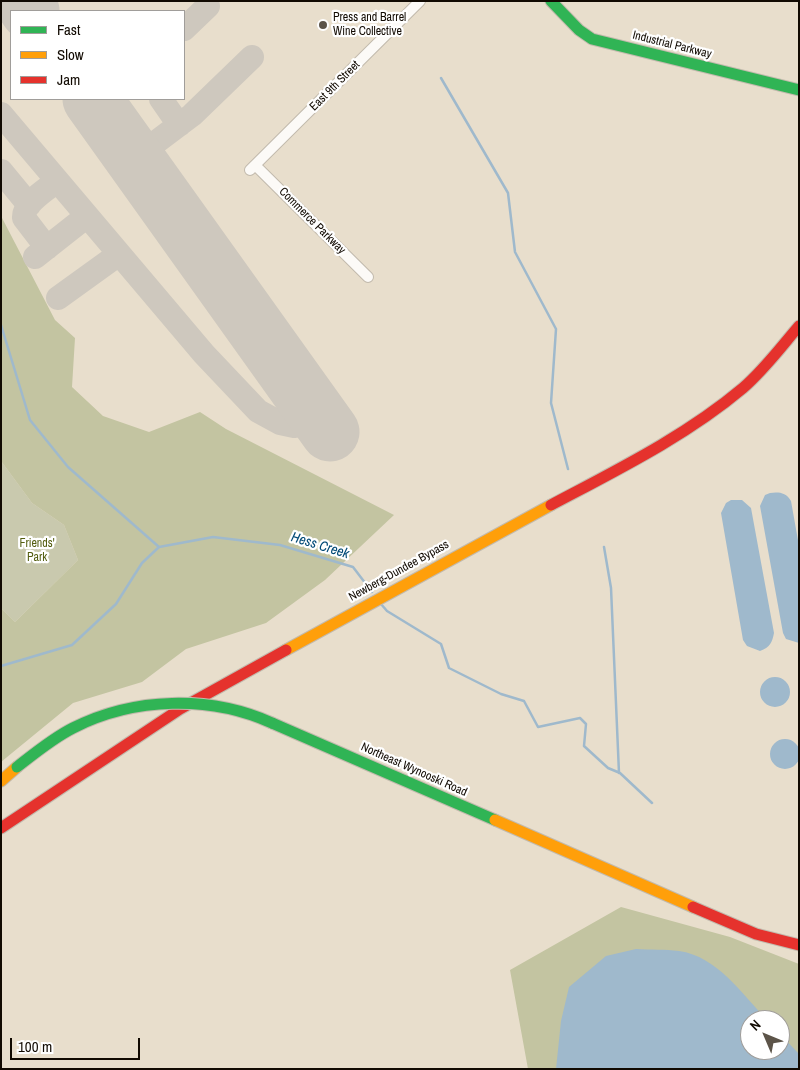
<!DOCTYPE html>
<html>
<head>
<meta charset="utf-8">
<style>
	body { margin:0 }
	#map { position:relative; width:800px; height:1070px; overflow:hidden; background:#e8decc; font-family:"Archivo Narrow",sans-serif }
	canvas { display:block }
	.frame { position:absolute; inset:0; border:2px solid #110a02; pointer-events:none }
	.legend { position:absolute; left:10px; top:10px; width:175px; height:90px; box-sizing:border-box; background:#fff; border:1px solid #a09d9a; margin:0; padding:6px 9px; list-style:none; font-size:15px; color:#110a02 }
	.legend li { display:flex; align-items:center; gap:10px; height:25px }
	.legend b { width:25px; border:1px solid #a09d9a }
	.north { position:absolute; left:740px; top:1010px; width:50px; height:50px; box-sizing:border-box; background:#fff; border:1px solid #a09d9a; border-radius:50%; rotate:315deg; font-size:14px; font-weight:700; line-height:20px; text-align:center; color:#110a02 }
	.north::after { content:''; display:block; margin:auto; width:18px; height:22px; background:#5c5449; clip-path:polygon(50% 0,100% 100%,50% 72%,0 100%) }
	.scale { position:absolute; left:10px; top:1038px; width:130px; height:22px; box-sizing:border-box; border:2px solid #110a02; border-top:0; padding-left:6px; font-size:15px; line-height:18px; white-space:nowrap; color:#110a02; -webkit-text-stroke:4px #fff; paint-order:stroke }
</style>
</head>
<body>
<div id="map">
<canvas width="800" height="1070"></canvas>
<div class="frame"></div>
<ul class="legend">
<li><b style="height:6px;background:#30b455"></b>Fast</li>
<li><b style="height:6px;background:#ff9f0a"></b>Slow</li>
<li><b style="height:6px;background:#e5322d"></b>Jam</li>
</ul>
<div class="north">N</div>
<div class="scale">100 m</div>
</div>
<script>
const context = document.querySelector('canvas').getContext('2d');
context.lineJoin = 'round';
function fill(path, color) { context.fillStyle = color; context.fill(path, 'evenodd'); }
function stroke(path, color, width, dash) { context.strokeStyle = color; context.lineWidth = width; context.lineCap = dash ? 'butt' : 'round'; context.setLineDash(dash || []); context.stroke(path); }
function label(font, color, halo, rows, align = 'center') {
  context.font = font + ' "Archivo Narrow",sans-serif'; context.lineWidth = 4.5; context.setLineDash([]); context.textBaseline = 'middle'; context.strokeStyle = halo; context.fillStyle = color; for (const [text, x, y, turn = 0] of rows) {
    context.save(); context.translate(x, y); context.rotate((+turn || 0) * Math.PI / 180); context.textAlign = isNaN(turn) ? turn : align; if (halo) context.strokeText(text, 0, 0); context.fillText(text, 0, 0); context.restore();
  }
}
fill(new Path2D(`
	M 1,461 L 32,503 L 64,525 L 78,560 L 15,622 L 1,608 Z`), '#c9c9ae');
fill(new Path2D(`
	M 1,216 L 55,320 L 75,338 L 72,387 L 103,416 L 149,432 L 200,412 L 226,429 L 394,515 L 325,580 L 266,623 L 186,649 L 142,682 L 73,703 L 1,762 L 1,608 L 15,622 L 78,560 L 64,525 L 32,503 L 1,461 Z
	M 621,907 L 730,937 L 799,964 L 799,1069 L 528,1069 L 510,970 ZM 750,1020 L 780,1020 L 780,1050 L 750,1050 Z`), '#c3c4a1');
fill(new Path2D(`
	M 770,493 C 778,492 786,492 791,501 L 799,546 L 799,643 L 786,639 L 783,633 L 760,506 L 765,495 Z
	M 731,500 L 742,500 L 751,508 L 774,633 C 772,643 770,647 760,651 L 747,646 L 743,640 L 721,513 L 726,503 Z
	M760 692a15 15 0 1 1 30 0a15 15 0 1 1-30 0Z
	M770 754a15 15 0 1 1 30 0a15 15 0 1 1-30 0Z
	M 636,949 C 650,950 665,949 679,951 C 717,956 743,995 767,1020 L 750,1020 L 750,1050 L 780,1050 L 780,1034 L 799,1054 L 799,1069 L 556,1069 L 561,1021 L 569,987 L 606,956 Z`), '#9fb9cc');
stroke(new Path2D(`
	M 441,78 L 508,193 L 515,252 L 556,329 L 551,403 L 568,469
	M 1,325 L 30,420 L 68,467 L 159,547
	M 604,547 L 611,588 L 619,773
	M 381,604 L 387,611 L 441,644 L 449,668 L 501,694 L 524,701 L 538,727 L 580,718 L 586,724 L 584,746 L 608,768 L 620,773 L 652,803
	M 1,666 L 72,645 L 116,604 L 142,563 L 159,547 L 213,537 L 280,545 L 353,567 L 372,592`), '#9fb9cc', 2.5);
stroke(new Path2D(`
	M 184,29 L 208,6
	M 161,99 L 179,125
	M 1,114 L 204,354 L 258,411 L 280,423 L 294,426 L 306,423 L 309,419 L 310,403
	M 135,158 L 192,115 L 252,57
	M 1,171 L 29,205
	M 47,248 L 24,218 C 23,203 46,190 57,181
	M 35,257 L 87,216
	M 58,298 L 119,254`), '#cec8be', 24);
stroke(new Path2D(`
	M 23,1 L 30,11
	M 92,99 L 330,432`), '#cec8be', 59);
const street = new Path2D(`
	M 255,165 L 368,277
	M 250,170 L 420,1`);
const fast = new Path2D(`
	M 551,1 L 579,30 L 592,39 L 799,90
	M 272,723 L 495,820`);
const slow = new Path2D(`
	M 286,650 L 551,505
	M 1,781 L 17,767
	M 495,820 L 693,907`);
const jam = new Path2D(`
	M 551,505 C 617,470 686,436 743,388 C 764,370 781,347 799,326
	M 1,828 L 180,709 L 286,650
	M 693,907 L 756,934 L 799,945`);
stroke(street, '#c2baad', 12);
stroke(fast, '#c2baad', 13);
stroke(slow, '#c2baad', 13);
stroke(jam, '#c2baad', 13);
stroke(street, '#fcfaf7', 10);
stroke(fast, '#30b455', 11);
stroke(slow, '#ff9f0a', 11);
stroke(jam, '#e5322d', 11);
const fastBridge = new Path2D(`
	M 17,767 C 35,753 53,738 73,728 C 134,697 210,695 272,723`);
stroke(fastBridge, '#c2baad', 13, []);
stroke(fastBridge, '#30b455', 11);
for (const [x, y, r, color] of [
	[323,25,5,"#5c5449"]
]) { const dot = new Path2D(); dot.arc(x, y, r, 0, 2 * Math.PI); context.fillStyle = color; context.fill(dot); stroke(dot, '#fff', 2); }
label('12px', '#110a02', '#fff', [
	["Press and Barrel",333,18],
	["Wine Collective",333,32]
], 'left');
label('12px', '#110a02', '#fff', [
	["Industrial Parkway",672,45,14],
	["East 9th Street",335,86,-45],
	["Commerce Parkway",312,221,45],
	["Newberg-Dundee Bypass",399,571,-29],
	["Northeast Wynooski Road",414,770,24]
]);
label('12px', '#535d0f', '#fff', [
	["Friends'",37,544],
	["Park",37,558]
]);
label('italic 14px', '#004976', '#fff', [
	["Hess Creek",320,546,17]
]);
</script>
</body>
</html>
